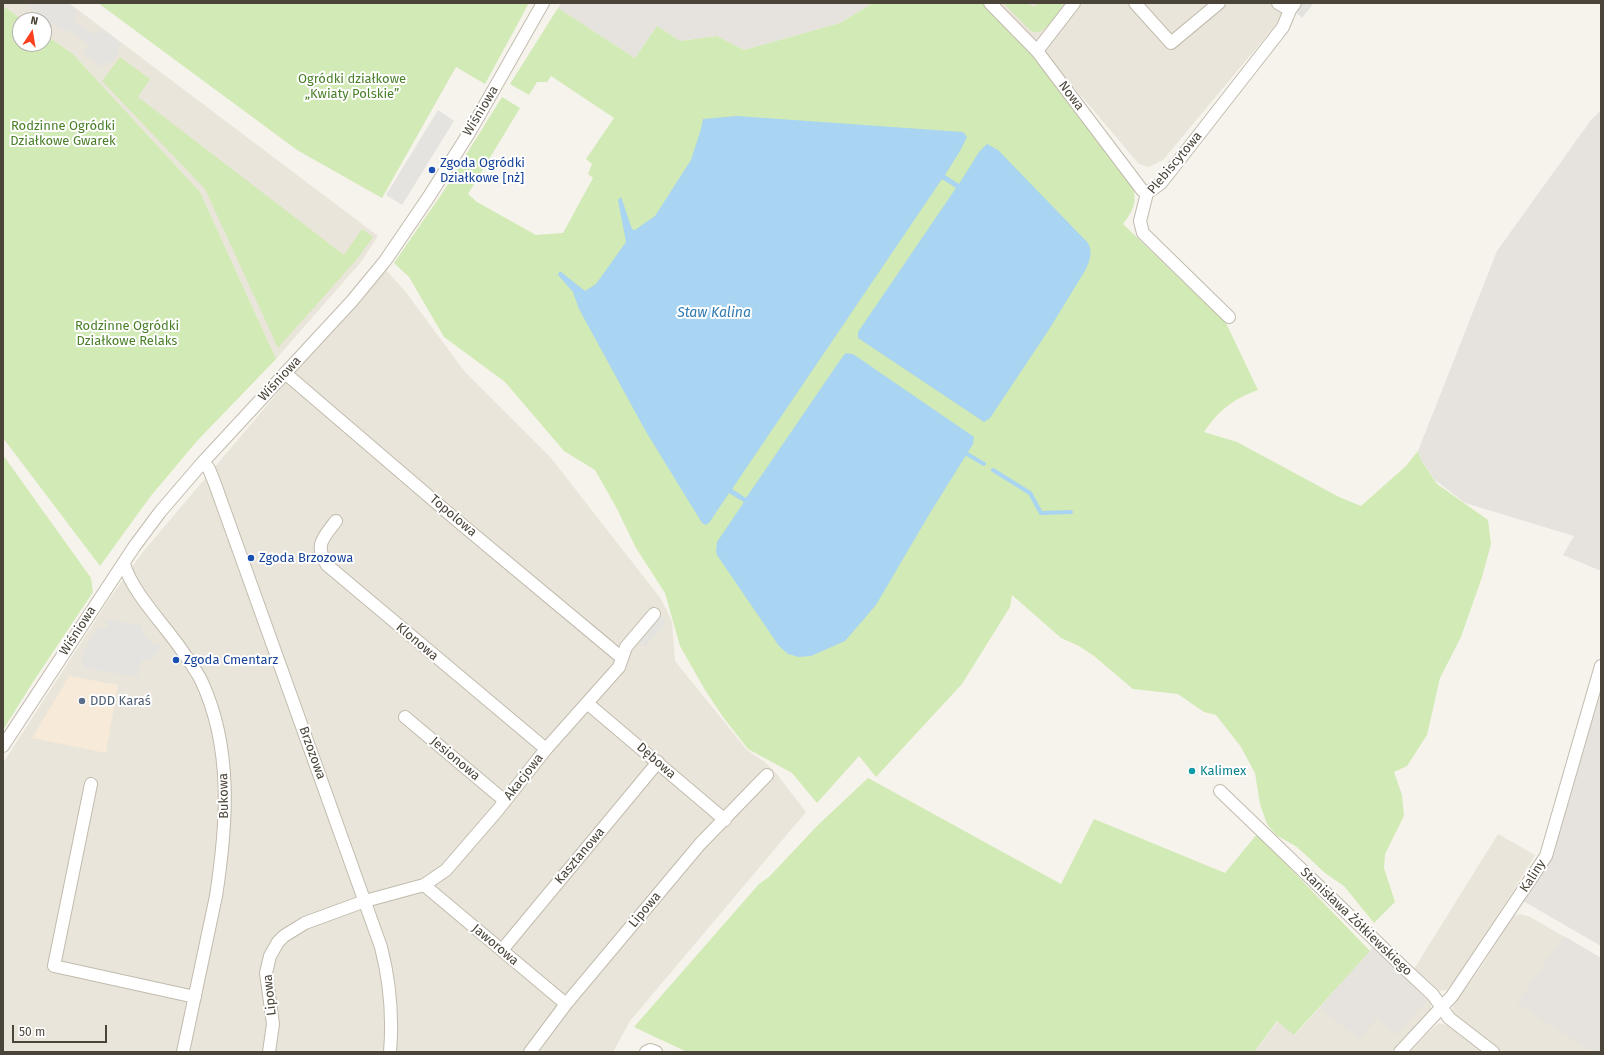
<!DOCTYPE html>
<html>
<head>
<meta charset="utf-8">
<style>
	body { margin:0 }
	#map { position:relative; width:1604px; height:1055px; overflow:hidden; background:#f6f3ec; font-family:"Fira Sans",sans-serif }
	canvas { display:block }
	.frame { position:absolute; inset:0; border:4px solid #4b4439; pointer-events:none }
	.north { position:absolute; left:12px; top:12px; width:40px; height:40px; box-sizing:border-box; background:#fff; border:1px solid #b7b4b0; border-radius:50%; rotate:12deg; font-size:11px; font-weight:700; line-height:16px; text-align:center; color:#4b4439 }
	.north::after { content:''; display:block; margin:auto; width:14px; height:18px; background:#fc3f1d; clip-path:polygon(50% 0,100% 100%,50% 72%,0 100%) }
	.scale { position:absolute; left:12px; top:1025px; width:95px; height:18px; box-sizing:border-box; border:2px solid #4b4439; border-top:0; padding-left:5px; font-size:12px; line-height:14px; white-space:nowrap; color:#4b4439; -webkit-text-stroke:3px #fff; paint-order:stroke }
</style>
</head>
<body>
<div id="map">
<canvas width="1604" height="1055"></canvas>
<div class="frame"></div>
<div class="north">N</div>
<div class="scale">50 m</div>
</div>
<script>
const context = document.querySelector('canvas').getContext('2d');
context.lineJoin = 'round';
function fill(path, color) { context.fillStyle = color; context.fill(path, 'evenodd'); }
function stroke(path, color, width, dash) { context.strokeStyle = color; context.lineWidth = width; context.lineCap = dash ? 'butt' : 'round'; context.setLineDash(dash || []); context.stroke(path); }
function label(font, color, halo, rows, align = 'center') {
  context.font = font + ' "Fira Sans",sans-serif'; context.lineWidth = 4; context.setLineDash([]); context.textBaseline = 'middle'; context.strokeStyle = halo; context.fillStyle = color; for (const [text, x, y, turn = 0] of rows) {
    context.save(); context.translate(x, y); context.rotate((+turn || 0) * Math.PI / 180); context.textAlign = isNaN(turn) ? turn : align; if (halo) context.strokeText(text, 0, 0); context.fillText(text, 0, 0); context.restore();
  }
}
fill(new Path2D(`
	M 3,3 L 69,3 L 378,236 L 361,262 L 276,359 L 200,192 L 73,54 L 44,34 L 44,20 L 23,20 L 3,6 Z
	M 997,3 L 1294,3 L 1163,160 L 1149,167 L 1139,164 L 1037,44 Z
	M 385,269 L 405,291 L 465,372 L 551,458 L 661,599 L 672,621 L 675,661 L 747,750 L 766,763 L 776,773 L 806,812 L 630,1021 L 613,1052 L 3,1052 L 3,763 L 108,601 L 142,553 L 301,365 L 375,284 Z
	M 1498,834 L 1535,855 L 1512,893 L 1453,982 L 1447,990 L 1438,991 L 1414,969 Z
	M 1520,914 L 1530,917 L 1601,958 L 1582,1045 L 1592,1052 L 1501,1052 L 1452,1012 L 1453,1006 L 1479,970 L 1514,916 Z
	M 1374,946 L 1431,1003 L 1431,1009 L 1426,1016 L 1391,1052 L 1254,1052 L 1278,1021 L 1295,1035 Z
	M 1440,1023 L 1448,1026 L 1482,1052 L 1410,1052 L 1435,1026 Z`), '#eae5da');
fill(new Path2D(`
	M 69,676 L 118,685 L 106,753 L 32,738 Z`), '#f7ead8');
fill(new Path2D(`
	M 561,3 L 873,3 L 840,23 L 744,50 L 717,36 L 680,41 L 657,26 L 635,58 L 558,8 Z
	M 1601,110 L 1601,571 L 1563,555 L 1574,536 L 1465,503 L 1435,480 L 1421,460 L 1418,451 L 1497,251 L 1591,120 Z
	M 1601,691 L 1601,946 L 1523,901 L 1549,862 Z
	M 1564,936 L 1601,958 L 1601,1052 L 1592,1052 L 1517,1003 Z
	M 1374,946 L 1429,999 L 1395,1035 L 1377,1018 L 1359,1040 L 1320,1007 Z`), '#e6e2dd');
fill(new Path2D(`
	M 98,3 L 529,3 L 485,84 L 456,67 L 382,198 L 297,150 Z
	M 873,3 L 983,3 L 1033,56 L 1133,187 C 1137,205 1133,210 1123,224 L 1226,323 L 1258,390 C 1233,399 1219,410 1204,432 L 1237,442 L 1339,497 L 1361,506 L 1406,466 L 1418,451 L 1421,460 L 1437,484 L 1488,520 L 1491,544 L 1482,577 L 1461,637 L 1440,678 L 1427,735 L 1407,766 L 1394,772 L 1402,795 L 1404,816 L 1385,854 L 1384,868 L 1395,902 L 1374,923 L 1344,886 L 1325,873 L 1297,847 L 1276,835 L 1267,824 L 1260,804 L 1255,773 L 1241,747 L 1216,715 L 1204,712 L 1178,694 L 1133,689 L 1094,656 L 1079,646 L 1061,638 L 1012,595 L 1010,607 L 962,684 L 876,777 L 859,756 L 817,803 L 792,773 L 748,749 L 723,717 L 705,690 L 680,646 L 665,593 L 636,548 L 616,507 L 595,470 L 564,451 L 505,382 L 444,337 L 409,277 L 394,263 L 443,192 L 502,97 L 520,108 L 468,194 L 477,202 L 536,235 L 563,233 L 593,178 L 588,174 L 592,164 L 586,159 L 614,118 L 551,76 L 547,82 L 537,82 L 529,95 L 510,84 L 558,8 L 635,58 L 657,26 L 680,41 L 717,36 L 744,50 L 840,23 Z
	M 1003,3 L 1027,3 L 1034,7 L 1037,3 L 1064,3 C 1057,13 1045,38 1031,31 Z
	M 3,6 L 23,20 L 20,20 L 20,44 L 44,44 L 44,34 L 73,54 L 200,192 L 276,359 L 197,441 L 150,497 L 100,566 L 3,438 Z
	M 120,57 L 150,79 L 138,97 L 344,255 L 362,229 L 373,237 L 357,259 L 278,348 L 205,189 L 102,81 Z
	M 3,455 L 91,578 L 93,592 L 33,682 L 3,730 Z
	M 868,778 L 1061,884 L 1094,819 L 1225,873 L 1257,834 L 1370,951 L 1294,1035 L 1277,1021 L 1254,1052 L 687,1052 L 634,1027 L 759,884 L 769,877 L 817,826 Z`), '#d2eab5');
fill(new Path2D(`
	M 25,3 L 66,3 L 79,12 L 75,18 L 76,22 L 95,35 L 97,35 L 102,29 L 121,43 L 117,49 L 119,54 L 112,62 L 107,62 L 103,67 L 84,53 L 89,46 L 87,43 L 68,30 L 61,30 Z
	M 1302,3 L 1314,3 L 1302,18 L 1295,12 Z
	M 438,110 L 454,121 L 402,205 L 386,195 Z
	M 660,615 L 667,622 L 645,647 L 638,640 Z
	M 105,619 L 141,625 L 144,634 L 152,644 L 162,646 L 152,660 L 143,659 L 137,669 L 140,677 L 85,668 L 81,658 L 85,648 L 98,628 L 109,628 Z`), '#e5e3e0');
fill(new Path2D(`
	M 737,116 L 963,132 L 967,137 L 960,151 L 945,175 L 959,184 L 979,152 L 987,144 L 998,150 L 1088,243 C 1093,253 1090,259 1086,269 L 1050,328 L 990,418 L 984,422 L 858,338 L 858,332 L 956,188 L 942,179 L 732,489 L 746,498 L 843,356 L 846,353 L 853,354 L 974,437 L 973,444 L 930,513 L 876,605 L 845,641 L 811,656 L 799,657 L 788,654 L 779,646 L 717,555 L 716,551 L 717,542 L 744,502 L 729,493 L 709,523 L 705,525 L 702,523 L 645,430 L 579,309 L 573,292 L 558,275 L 559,272 L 561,272 L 585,291 L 596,284 L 626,242 L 618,200 L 621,197 L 632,229 L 635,230 L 655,216 L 691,160 L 701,129 L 703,119 Z`), '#a9d4f2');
stroke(new Path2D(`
	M 967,454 L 984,464
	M 993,470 L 1030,493 L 1041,513 L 1071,512`), '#a9d4f2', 4);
const street = new Path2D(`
	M 990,3 L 1037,51 L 1142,190 L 1147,193
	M 1135,3 L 1171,43 L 1219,3
	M 1278,3 L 1290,10
	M 1037,51 L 1074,3
	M 1229,317 L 1143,233 L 1140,221 L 1147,193 L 1161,183 L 1169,173 L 1283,27 L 1290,10 L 1295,3
	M 285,373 L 460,523 L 622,658
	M 203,462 L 209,469 L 215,484 L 381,947 C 390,982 393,1016 390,1052
	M 336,521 C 323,538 314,545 327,565 L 546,749
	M 124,564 C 133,594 165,625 183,652 C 189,661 196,670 201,680 C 233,748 227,824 216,896 L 183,1052
	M 587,703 L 725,820
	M 405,717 L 505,801
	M 3,746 L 134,547 L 160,512 L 203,462 L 352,301 L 385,261 L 428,198 L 469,133 L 543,3
	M 91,784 L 54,966 L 195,997
	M 1220,791 L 1403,967 L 1433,995 L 1449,1018 L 1493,1052
	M 424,885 L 566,1004
	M 502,950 L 658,762
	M 269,1052 L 273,1024 L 266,973 L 270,956 L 278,942 L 284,936 L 305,923 L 365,901 L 424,885 L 446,870 L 497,811 L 546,749 L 619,667 L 626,647 L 654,614
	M 530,1052 L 566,1004 L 700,844 L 767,775
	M 646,1052 L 650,1050 L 656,1052
	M 1400,1052 L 1452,996 L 1546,856 L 1601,666`);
stroke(street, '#c2bbae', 14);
stroke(street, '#fff', 12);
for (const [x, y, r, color] of [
	[432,170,4,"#1a4fb4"],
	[251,558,4,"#1a4fb4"],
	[176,660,4,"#1a4fb4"],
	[82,701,4,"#5c6f8a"],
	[1192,771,4,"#0f9aa8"]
]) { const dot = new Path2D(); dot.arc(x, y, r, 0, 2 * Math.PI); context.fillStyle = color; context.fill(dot); stroke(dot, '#fff', 1.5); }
label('13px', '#4a7f2a', '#fff', [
	["Ogródki działkowe",352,79],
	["„Kwiaty Polskie”",352,94],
	["Rodzinne Ogródki",63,126],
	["Działkowe Gwarek",63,141],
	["Rodzinne Ogródki",127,326],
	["Działkowe Relaks",127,341]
]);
label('13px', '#4b4439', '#fff', [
	["Nowa",1071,96,53],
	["Wiśniowa",481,111,-59],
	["Plebiscytowa",1175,163,-50],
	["Wiśniowa",280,379,-47],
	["Topolowa",453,516,40],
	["Wiśniowa",78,631,-57],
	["Klonowa",417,642,40],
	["Brzozowa",312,753,70],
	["Jesionowa",455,759,40],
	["Dębowa",656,761,41],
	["Akacjowa",524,777,-52],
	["Bukowa",224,796,-91],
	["Kasztanowa",580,856,-50],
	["Kaliny",1533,876,-57],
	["Lipowa",645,910,-50],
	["Stanisława Żółkiewskiego",1356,922,44],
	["Jaworowa",495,945,40],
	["Lipowa",270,995,-96]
]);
label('13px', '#164399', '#fff', [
	["Zgoda Ogródki",440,163],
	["Działkowe [nż]",440,178],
	["Zgoda Brzozowa",259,558],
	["Zgoda Cmentarz",184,660]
], 'left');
label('13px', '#4e5e75', '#fff', [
	["DDD Karaś",90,701]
], 'left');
label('13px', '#0d838f', '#fff', [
	["Kalimex",1200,771]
], 'left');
label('italic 14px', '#2e7ab2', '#fff', [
	["Staw Kalina",714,313]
]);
</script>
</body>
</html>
